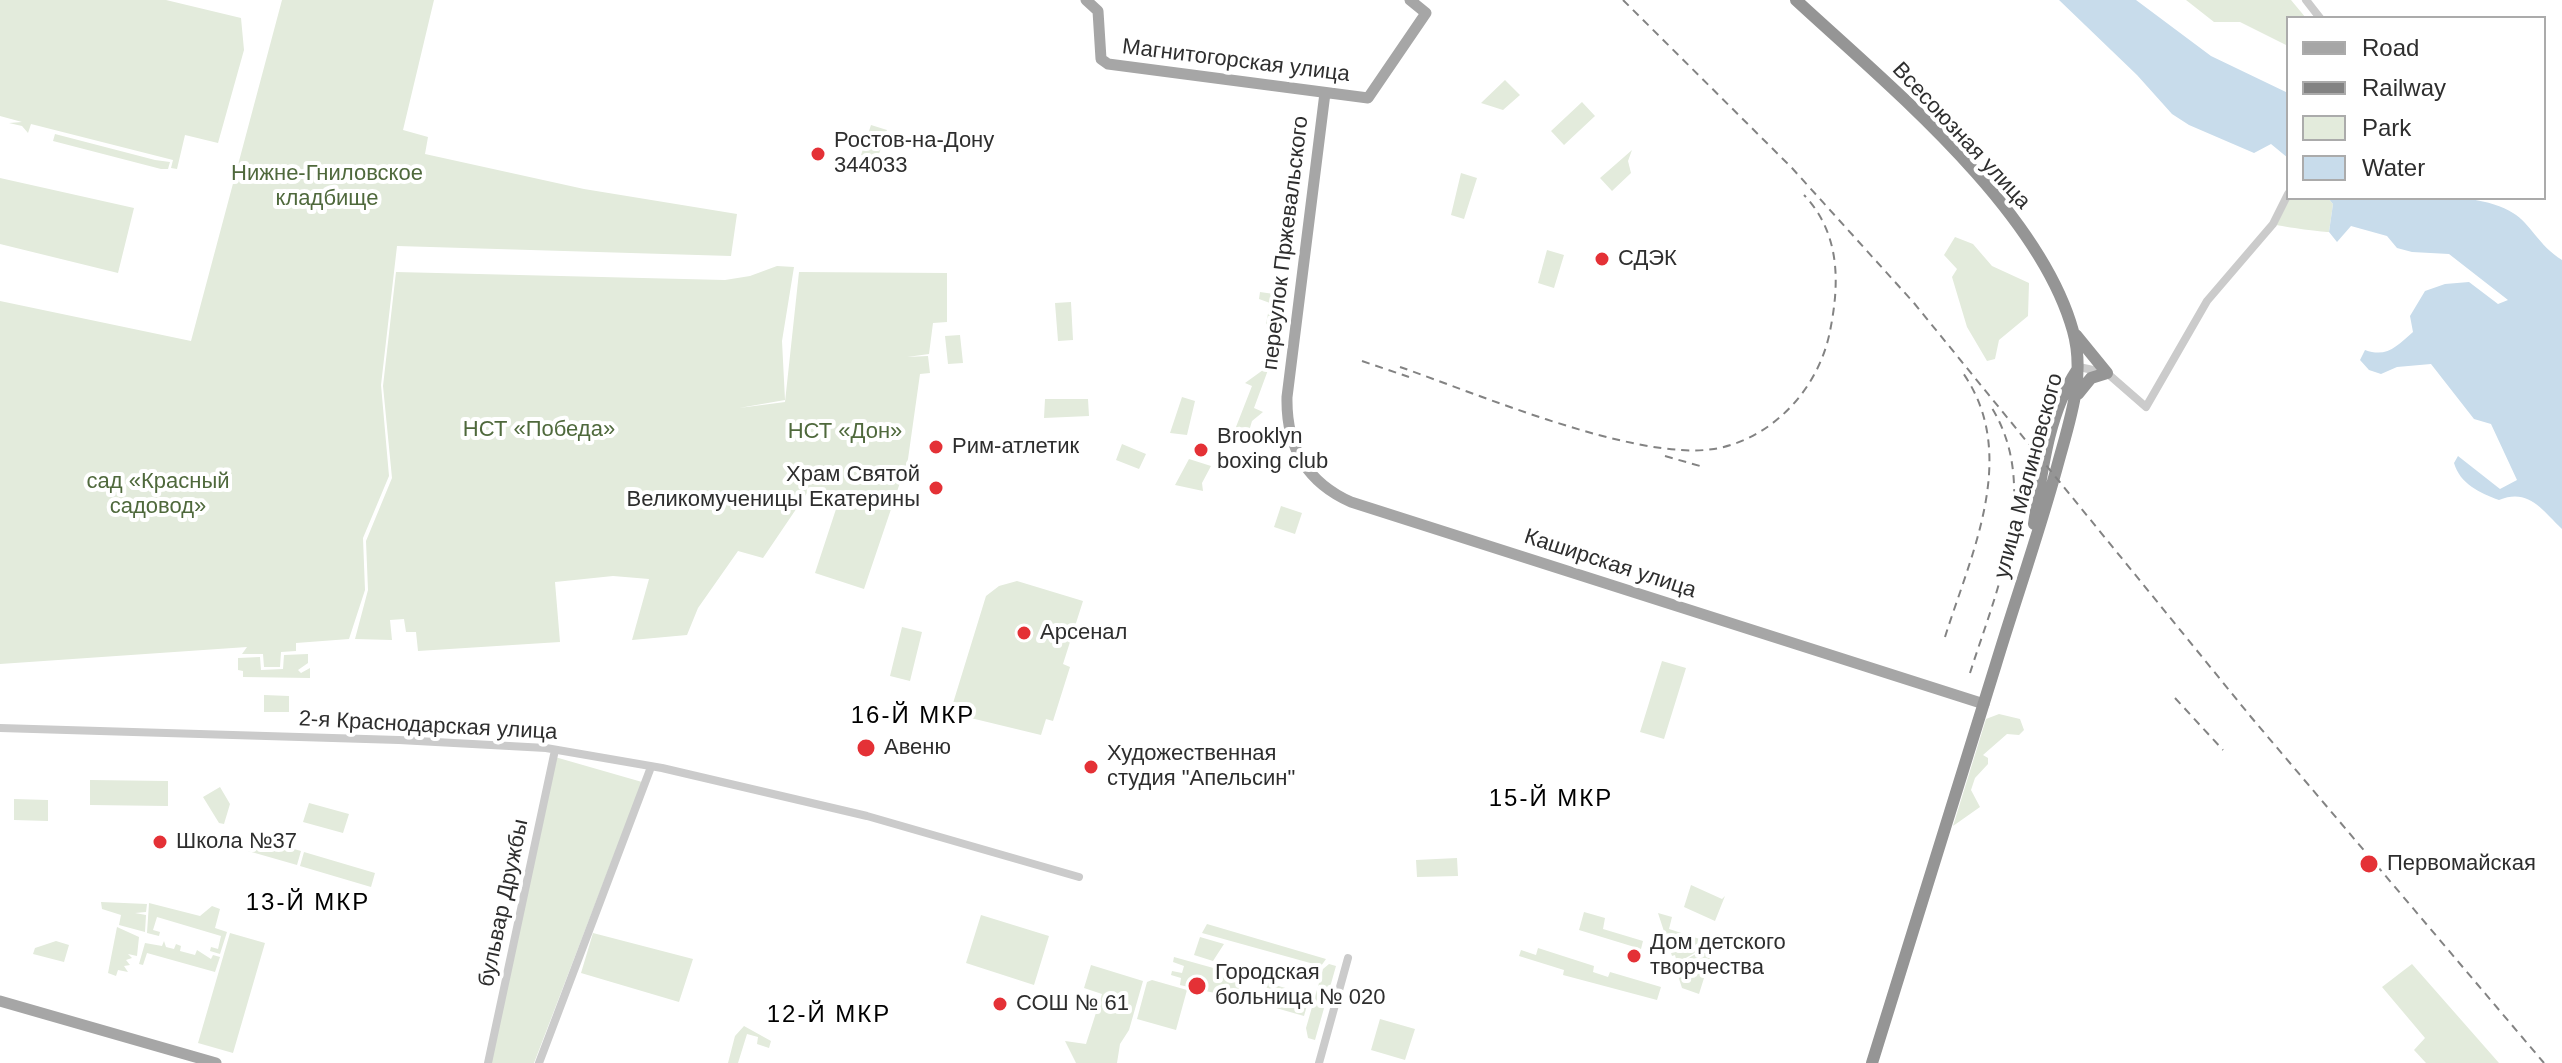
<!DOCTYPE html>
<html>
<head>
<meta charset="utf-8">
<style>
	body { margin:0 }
	#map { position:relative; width:2562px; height:1063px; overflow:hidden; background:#fff; font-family:Helvetica,sans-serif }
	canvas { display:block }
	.legend { position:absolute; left:2286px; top:16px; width:260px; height:184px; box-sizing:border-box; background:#fff; border:2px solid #ababab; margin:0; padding:10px 14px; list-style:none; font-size:24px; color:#2e2e2e }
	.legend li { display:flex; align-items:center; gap:16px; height:40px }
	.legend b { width:40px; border:2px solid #ababab }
</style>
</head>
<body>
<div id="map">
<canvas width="2562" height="1063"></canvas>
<ul class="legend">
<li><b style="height:10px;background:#a6a6a6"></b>Road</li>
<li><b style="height:10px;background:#838383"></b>Railway</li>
<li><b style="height:22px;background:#e3ebdc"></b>Park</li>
<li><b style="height:22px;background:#c8dceb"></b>Water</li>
</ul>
</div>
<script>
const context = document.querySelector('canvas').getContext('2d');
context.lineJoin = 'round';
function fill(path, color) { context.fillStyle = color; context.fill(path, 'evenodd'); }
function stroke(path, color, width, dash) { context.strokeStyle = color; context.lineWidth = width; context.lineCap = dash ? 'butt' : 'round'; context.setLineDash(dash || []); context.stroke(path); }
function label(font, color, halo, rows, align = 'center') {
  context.font = font + ' Helvetica,sans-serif'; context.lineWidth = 8; context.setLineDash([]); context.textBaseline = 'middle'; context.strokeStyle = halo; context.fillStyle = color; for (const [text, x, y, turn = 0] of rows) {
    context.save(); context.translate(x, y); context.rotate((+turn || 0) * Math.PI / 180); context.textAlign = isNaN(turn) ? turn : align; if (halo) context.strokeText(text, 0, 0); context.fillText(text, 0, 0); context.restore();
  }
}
fill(new Path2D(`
	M 0,0 L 166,0 L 241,18 L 244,50 L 218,143 L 185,135 L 177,169 L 171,168 L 173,160 L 31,124 L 28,133 L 22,126 L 9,123 L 22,122 L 0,116 Z
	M 282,0 L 434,0 L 403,130 L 428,137 L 425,154 L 584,189 L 737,214 L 731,256 L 397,246 L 381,385 L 389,476 L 363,538 L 365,590 L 349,639 L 296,643 L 296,651 L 281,652 L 280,667 L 264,667 L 263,654 L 242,654 L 247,647 L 0,664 L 0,301 L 191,341 Z
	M 2186,0 L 2291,0 L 2306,18 L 2288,18 L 2288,46 L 2240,22 L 2214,22 Z
	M 1505,80 L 1520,95 L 1503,110 L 1481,103 Z
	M 1582,102 L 1595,116 L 1564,145 L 1551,131 Z
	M 871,125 L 887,130 L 877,160 L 861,155 Z
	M 55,134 L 155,160 L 170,162 L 168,169 L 161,169 L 53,141 Z
	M 1632,150 L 1628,161 L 1631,173 L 1612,191 L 1600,178 Z
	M 1461,173 L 1477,178 L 1464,219 L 1451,215 Z
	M 0,178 L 134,208 L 118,273 L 0,244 Z
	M 2288,198 L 2328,198 L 2333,204 L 2329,232 C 2321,232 2277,226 2273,224 Z
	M 1955,237 L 1973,244 L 1992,266 L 2029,283 L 2028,316 L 1999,340 L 1995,359 L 1987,361 L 1967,327 L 1952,277 L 1957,269 L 1944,255 Z
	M 1547,250 L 1564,255 L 1554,288 L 1538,283 Z
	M 777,266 L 794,267 L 782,341 L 785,400 L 739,408 L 785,402 L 799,272 L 947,273 L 947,322 L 933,323 L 929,354 L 907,357 L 928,356 L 930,373 L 920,374 L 908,459 L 864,589 L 815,573 L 838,503 L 807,493 L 763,558 L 738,551 L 698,608 L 687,635 L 632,640 L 649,579 L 613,576 L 555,582 L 560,642 L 418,651 L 416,632 L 406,632 L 404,619 L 390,620 L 392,640 L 355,639 L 368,590 L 366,541 L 392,478 L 383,386 L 396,272 L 725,280 L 750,276 Z
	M 1260,292 L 1281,295 L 1285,301 L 1277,372 L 1268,370 L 1254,408 L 1263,412 L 1252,421 L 1247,438 L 1234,432 L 1252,386 L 1245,383 L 1263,370 L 1277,327 L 1274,330 L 1266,324 L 1270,303 L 1259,299 Z
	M 1071,302 L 1073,340 L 1058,341 L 1055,303 Z
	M 960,335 L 963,363 L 948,364 L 945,336 Z
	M 1182,397 L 1195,401 L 1187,435 L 1170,433 Z
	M 1045,399 L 1088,399 L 1089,416 L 1044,418 Z
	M 1122,444 L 1146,454 L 1139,469 L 1116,460 Z
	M 1189,459 L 1211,466 L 1202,483 L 1203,491 L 1175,485 Z
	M 1281,506 L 1302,513 L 1295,534 L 1274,527 Z
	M 1017,581 L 1083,601 L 1063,664 L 1070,667 L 1053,721 L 1046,719 L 1041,735 L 950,713 L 986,596 L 999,586 Z
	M 902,627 L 922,632 L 910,681 L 890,676 Z
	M 308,654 L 308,663 L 298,670 L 301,673 L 310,668 L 310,678 L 243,677 L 243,671 L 238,670 L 238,658 L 260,657 L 261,670 L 283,669 L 284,655 Z
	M 1662,661 L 1686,668 L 1664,739 L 1640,732 Z
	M 264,695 L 289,696 L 289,712 L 264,712 Z
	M 1999,714 L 2020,719 L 2024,730 L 2019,735 L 2007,734 L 1983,755 L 1988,758 L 1988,764 L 1975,778 L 1971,790 L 1980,807 L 1953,826 L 1986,719 Z
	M 555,757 L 642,782 L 534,1063 L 490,1063 Z
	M 90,780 L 168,781 L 168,806 L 90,805 Z
	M 220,787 L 230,804 L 224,824 L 219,823 L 203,797 Z
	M 14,799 L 48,800 L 48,821 L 14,820 Z
	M 309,803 L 349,814 L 343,833 L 303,822 Z
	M 252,837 L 301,851 L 297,865 L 248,851 Z
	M 304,852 L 375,873 L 371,887 L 300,866 Z
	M 1457,858 L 1458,876 L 1417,877 L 1416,860 Z
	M 1691,885 L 1722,899 L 1725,896 L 1715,921 L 1684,907 Z
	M 101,902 L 147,904 L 146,912 L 135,913 L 146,915 L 145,932 L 119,925 L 121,915 L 102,909 Z
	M 149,903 L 200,916 L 212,906 L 220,909 L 215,928 L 227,932 L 220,954 L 210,951 L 211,947 L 218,949 L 221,936 L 157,917 L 153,930 L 160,932 L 159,936 L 147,933 Z
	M 1584,912 L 1605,918 L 1603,929 L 1643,941 L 1641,949 L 1579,930 Z
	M 1658,913 L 1672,917 L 1669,929 L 1712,943 L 1677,963 L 1675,955 L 1672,956 Z
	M 981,915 L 1049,936 L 1034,985 L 966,963 Z
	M 1207,924 L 1326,959 L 1321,966 L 1202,933 Z
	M 117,927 L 139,937 L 137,956 L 128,954 L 132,958 L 126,960 L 130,965 L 124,966 L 128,972 L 118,970 L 116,976 L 108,973 Z
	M 230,933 L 265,943 L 233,1053 L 198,1043 Z
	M 593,933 L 693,959 L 679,1002 L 581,973 Z
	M 1200,937 L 1224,944 L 1213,961 L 1194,955 Z
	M 56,941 L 69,945 L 64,962 L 33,954 L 35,948 Z
	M 164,941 L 166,947 L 174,949 L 176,944 L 181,946 L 180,951 L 195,955 L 197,950 L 211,959 L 213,955 L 220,957 L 215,972 L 147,953 L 143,965 L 139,964 L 145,943 L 162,946 Z
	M 1711,945 L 1714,946 L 1699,994 L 1682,988 L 1675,966 Z
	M 1538,948 L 1594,966 L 1593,972 L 1608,977 L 1610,972 L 1661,987 L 1657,1000 L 1563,975 L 1564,970 L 1519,956 L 1521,950 L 1536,955 Z
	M 1174,957 L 1242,976 L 1236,998 L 1180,985 L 1181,978 L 1171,975 L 1172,971 L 1182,973 L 1184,966 L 1173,962 Z
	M 1329,964 L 1336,966 L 1315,1040 L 1308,1038 L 1306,1028 L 1323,969 Z
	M 2412,964 L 2499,1063 L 2426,1063 L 2414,1050 L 2425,1038 L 2382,987 Z
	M 1091,965 L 1143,981 L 1129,1030 L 1120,1044 L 1117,1063 L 1076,1063 L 1065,1041 L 1086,1044 L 1102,994 L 1084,988 Z
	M 1152,980 L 1187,990 L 1176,1030 L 1137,1019 L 1147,982 Z
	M 1268,983 L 1310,995 L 1304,1016 L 1262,1004 Z
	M 1380,1019 L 1415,1029 L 1405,1060 L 1371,1050 Z
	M 744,1026 L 771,1041 L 769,1048 L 757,1044 L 758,1037 L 747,1034 L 738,1063 L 728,1063 L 735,1036 Z`), '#e3ebdc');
fill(new Path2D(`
	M 2059,0 L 2136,0 L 2211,56 L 2288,93 L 2288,158 L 2271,144 L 2254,153 L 2189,125 L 2172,114 L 2137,75 Z
	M 2328,198 C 2376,198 2474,187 2513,213 C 2530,223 2539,246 2562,260 L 2562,529 C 2542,510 2529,488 2499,500 C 2480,493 2460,484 2454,463 L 2458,456 L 2500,489 L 2517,480 L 2491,424 L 2474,419 L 2431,364 L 2397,367 L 2381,374 L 2369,370 L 2360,360 L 2365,350 C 2387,358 2397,346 2413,332 L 2410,316 L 2425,291 L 2445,284 L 2469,282 L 2498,304 L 2508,300 L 2449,254 L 2412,252 L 2397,248 L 2387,236 L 2351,226 L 2337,242 L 2329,232 L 2333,204 Z`), '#c8dceb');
stroke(new Path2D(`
	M 2306,0 L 2320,18
	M 2079,367 L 2107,373 L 2146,407 L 2207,301 L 2273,224 L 2288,194
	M 0,728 L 399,740 L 546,748 L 662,768 L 867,816 L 1079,877
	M 488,1063 L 555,750
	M 539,1063 L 651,767
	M 1319,1063 L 1348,958`), '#cbcbcb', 8);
stroke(new Path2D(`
	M 1086,0 L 1098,11 L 1101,59 L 1108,64 L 1368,98 L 1426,13 L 1410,0
	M 1325,93 L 1287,397 C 1286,446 1306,482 1351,502 L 1984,704
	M 0,1001 L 216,1063`), '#a6a6a6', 11);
stroke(new Path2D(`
	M 1796,0 C 1888,85 2039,208 2073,331 C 2086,377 2069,422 2057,467 C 2039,533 2016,598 1996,664 C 1955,797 1913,930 1872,1063
	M 2076,335 L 2107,373
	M 2078,394 L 2091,378 L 2107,373
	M 2034,524 C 2042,472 2048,414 2077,370`), '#959595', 12);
stroke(new Path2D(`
	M 1623,0 L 1792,168 L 1914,303 L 2251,717 L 2544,1063
	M 1362,361 L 1409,377
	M 1400,367 C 1478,394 1635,461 1714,449 C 1773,439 1819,388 1830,331 C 1840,282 1840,233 1804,195
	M 1665,456 L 1700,466
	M 1945,637 C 1971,554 2020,455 1963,373
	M 1970,673 C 1996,591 2043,487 1990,405
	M 2175,698 L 2223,750`), '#838383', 2, [8, 6]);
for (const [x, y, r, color] of [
	[818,154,8,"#e43136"],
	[1602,259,8,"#e43136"],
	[936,447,8,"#e43136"],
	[1201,450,8,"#e43136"],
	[936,488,8,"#e43136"],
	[1024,633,8,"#e43136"],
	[866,748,10,"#e43136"],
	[1091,767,8,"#e43136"],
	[160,842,8,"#e43136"],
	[2369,864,10,"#e43136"],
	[1634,956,8,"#e43136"],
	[1197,986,10,"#e43136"],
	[1000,1004,8,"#e43136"]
]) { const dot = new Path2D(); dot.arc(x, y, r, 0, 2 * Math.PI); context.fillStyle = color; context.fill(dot); stroke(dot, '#fff', 3); }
label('22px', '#2e2e2e', '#fff', [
	["Магнитогорская улица",1236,61,7],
	["Всесоюзная улица",1961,136,47],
	["переулок Пржевальского",1286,243,-83],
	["улица Малиновского",2029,476,-75],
	["Каширская улица",1610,564,18],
	["2-я Краснодарская улица",428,726,3],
	["бульвар Дружбы",504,903,-78]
]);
label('22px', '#2e2e2e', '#fff', [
	["Ростов-на-Дону",834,141],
	["344033",834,166],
	["СДЭК",1618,259],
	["Brooklyn",1217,437],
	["boxing club",1217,462],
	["Рим-атлетик",952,447],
	["Храм Святой",920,475,"right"],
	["Великомученицы Екатерины",920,500,"right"],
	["Арсенал",1040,633],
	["Авеню",884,748],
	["Художественная",1107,754],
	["студия \"Апельсин\"",1107,779],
	["Школа №37",176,842],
	["Первомайская",2387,864],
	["Дом детского",1650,943],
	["творчества",1650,968],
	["Городская",1215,973],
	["больница № 020",1215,998],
	["СОШ № 61",1016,1004]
], 'left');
label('22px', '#4f693c', '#fff', [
	["Нижне-Гниловское",327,174],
	["кладбище",327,199],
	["НСТ «Победа»",539,430],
	["НСТ «Дон»",845,432],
	["сад «Красный",158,482],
	["садовод»",158,507]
]);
context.letterSpacing = '2px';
label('24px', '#000', '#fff', [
	["16-Й МКР",913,716],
	["15-Й МКР",1551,799],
	["13-Й МКР",308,903],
	["12-Й МКР",829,1015]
]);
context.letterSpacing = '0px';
</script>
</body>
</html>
